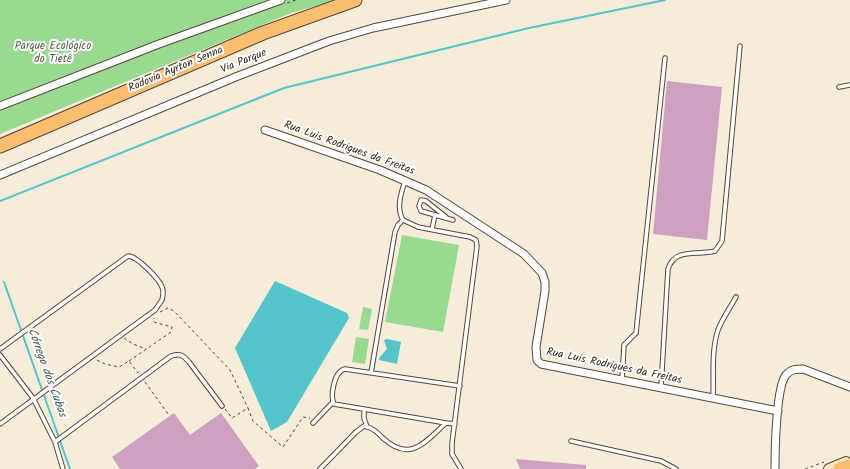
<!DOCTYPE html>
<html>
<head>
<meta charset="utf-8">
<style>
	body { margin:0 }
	canvas { display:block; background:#f6ecda }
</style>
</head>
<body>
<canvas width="850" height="469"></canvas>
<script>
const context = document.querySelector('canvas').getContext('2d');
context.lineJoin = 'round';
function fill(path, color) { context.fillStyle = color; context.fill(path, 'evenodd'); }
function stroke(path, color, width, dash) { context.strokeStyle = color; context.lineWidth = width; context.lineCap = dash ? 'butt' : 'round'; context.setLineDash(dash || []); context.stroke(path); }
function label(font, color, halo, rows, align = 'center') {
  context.font = font + ' Kalam,sans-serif'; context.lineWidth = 4; context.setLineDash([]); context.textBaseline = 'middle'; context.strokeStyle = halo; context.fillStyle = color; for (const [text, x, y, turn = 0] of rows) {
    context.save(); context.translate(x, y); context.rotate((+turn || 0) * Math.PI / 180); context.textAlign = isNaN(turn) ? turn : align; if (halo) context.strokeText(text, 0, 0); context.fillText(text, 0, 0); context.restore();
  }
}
fill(new Path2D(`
	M 0,0 L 337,0 L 291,13 L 0,134 Z
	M 402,235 L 459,245 L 443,332 L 385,322 Z
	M 363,307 L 372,309 L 368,330 L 359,329 Z
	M 356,337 L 369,339 L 365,364 L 352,362 Z`), '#99da91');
fill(new Path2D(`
	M 275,281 L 347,313 L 349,318 L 287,422 L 271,431 L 235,348 Z
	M 387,339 L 401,342 L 397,364 L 379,360 L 380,357 L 387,349 L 384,340 Z`), '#56c4cb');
stroke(new Path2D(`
	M 0,201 L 284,88 L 529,28 L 665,0
	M 4,282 L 70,469`), '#56c4cb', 2);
fill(new Path2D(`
	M 667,81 L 722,87 L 707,240 L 653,234 Z
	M 174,413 L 190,435 L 221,413 L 259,466 L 255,469 L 120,469 L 112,457 Z
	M 516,459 L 586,465 L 586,469 L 520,469 Z`), '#cfa1c0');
const service = new Path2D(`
	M 839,87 L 850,85
	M 405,181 C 401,193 396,208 403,220 L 418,227 L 470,237 L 476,240 L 477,246 L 452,443 L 452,454 L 461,469
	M 446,217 L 426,201 L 421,200 L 419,206 L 421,211 L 453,220
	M 432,229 L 435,215
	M 0,349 L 128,256 C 137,256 159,279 162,287 C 164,291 163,296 162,300 L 155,310 L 0,424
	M 0,355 L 33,398 L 55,442 L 63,469
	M 371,373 L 395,232 L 398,225 L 403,220
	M 622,380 L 624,345 L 636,333 L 665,58
	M 661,388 L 668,269 C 675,247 697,256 715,251 L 722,241 L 740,46
	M 713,398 C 714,375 711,351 718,330 C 722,319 730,308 736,297
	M 364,410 L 364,418 L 367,427
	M 313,423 L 333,402
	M 446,423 L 334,404 C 330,396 334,371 345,369 L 460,386
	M 571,441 L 661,461 L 676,469
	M 55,442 L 171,356 C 180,353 183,355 189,362 L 222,406
	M 320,469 L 356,432 L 364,426 C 372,427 378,433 384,439 C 411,463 426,441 446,423 L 455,424`);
const minor = new Path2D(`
	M 0,106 L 159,44 L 281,0
	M 265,130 L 380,170 L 426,190 L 524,254 L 542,273 L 545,282 L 545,291 L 536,347 L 537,360 L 541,364 L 778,411
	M 0,175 L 238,76 L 329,41 L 373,28 L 506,0
	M 775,469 C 775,451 776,387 786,375 C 791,369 796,369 803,369 L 850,387`);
const secondary = new Path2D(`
	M 829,469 L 846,462`);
const motorway = new Path2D(`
	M 0,146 L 263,33 L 355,0
	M 840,469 L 850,466`);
stroke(service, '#57473a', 5.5);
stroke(minor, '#57473a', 9);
stroke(secondary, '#57473a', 12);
stroke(motorway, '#57473a', 15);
stroke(new Path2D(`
	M 287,3 L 296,0
	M 160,312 L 168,308 L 174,311 L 230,370 L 248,408
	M 124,338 L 133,344 L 146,349
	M 97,360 L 105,364 L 119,367 L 129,361 L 138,373
	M 129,361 L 171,332 L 172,327 L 154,322 L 154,318
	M 145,382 L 168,414
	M 225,409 L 232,418 L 248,408 L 253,421 L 283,447 L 303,417 L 310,418
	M 805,469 L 824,462`), '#57473a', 1, [3, 3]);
stroke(service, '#fff', 3.5);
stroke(minor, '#fff', 7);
stroke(secondary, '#fde5c5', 10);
stroke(motorway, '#fbbd6e', 13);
label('11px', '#575f40', '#fff', [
	["Parque Ecológico",53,47],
	["do Tietê",53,60]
]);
label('11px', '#3b2a1e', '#fff', [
	["Via Parque",244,62,-22],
	["Rodovia Ayrton Senna",176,70,-23],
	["Rua Luis Rodrigues da Freitas",349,149,20],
	["Rua Luis Rodrigues da Freitas",614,367,12]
]);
label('italic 12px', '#44605b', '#fff', [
	["Córrego dos Cubas",46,373,70]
]);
</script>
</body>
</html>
